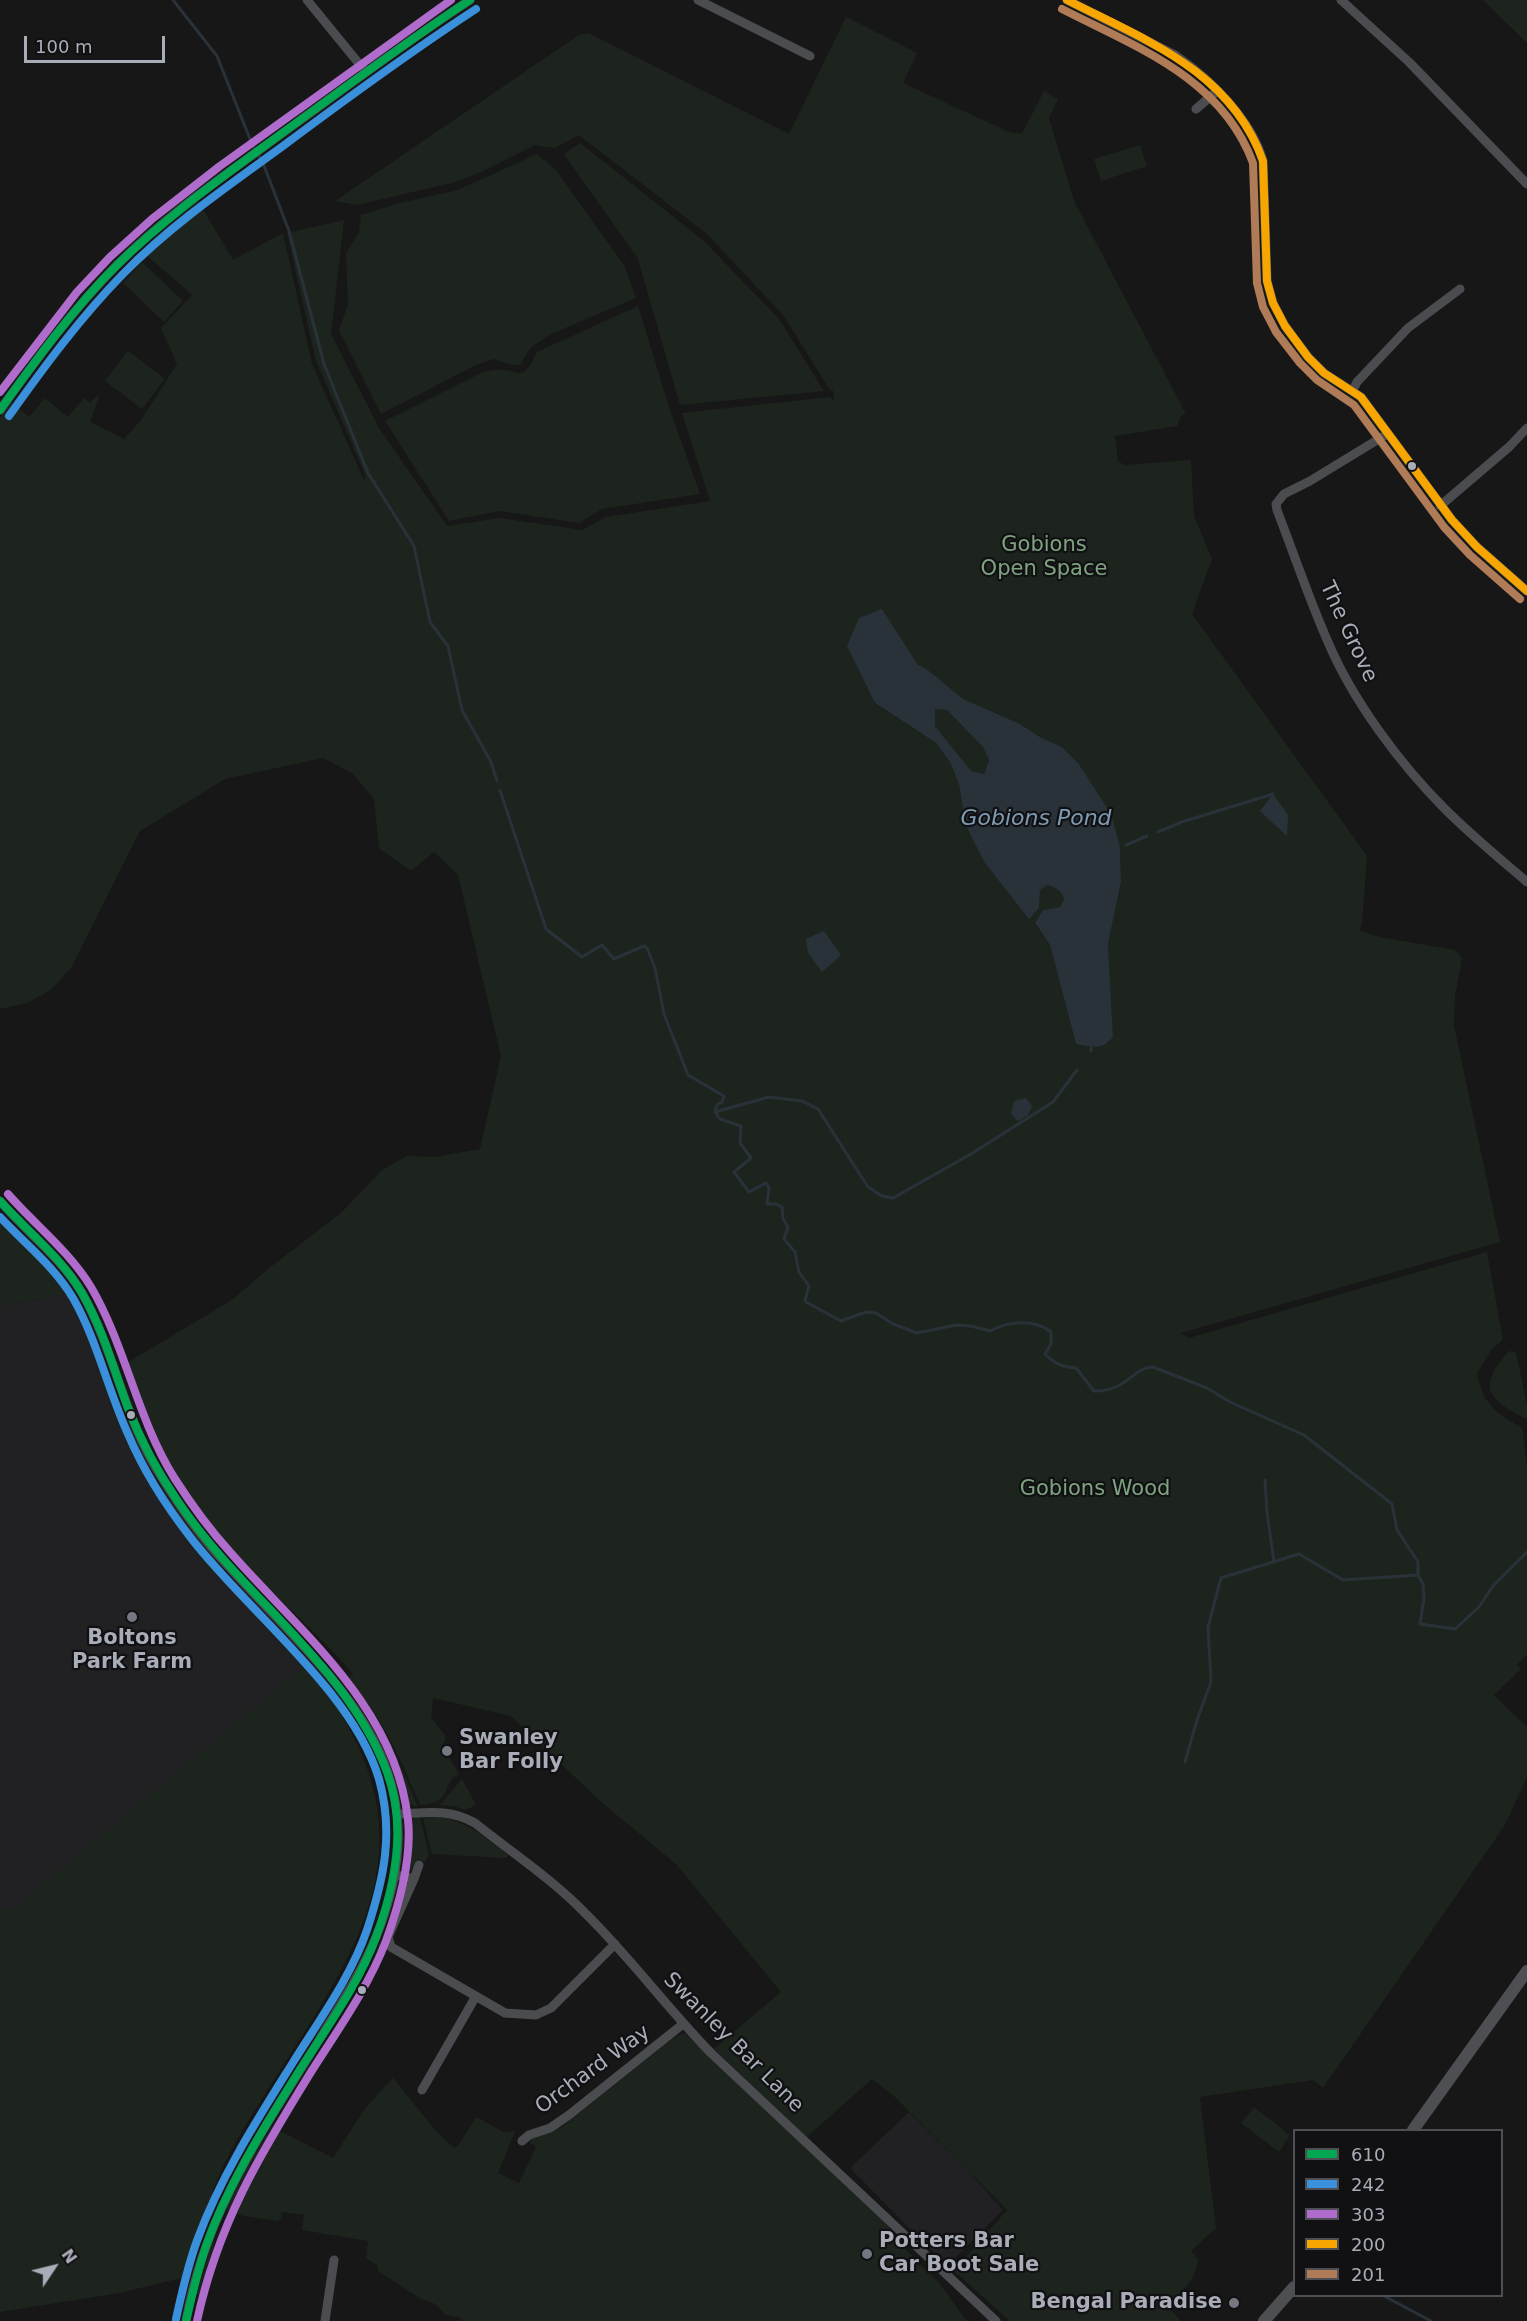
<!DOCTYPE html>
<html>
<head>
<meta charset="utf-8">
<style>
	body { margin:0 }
	#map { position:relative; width:1527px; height:2321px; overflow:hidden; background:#171717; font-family:"DejaVu Sans",sans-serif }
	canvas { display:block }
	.legend { position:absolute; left:1293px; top:2129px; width:210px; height:168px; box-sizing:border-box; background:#111113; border:2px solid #4d4f55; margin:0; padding:8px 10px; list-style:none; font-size:18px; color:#a8adb8 }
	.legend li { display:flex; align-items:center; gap:12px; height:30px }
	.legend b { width:30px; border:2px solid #4d4f55 }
	.north { position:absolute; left:24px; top:2237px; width:60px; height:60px; -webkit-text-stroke:4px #111113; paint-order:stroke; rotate:55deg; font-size:16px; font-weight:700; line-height:24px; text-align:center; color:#a8adb8 }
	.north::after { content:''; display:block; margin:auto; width:21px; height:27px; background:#a8adb8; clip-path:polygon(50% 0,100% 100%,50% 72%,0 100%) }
	.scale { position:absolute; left:24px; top:36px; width:141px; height:27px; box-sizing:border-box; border:3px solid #a8adb8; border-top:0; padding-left:8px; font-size:18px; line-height:21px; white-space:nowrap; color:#a8adb8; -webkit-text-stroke:4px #111113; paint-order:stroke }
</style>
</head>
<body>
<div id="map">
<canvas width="1527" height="2321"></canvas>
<ul class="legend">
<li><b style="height:8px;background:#00a651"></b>610</li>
<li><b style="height:8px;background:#3a90db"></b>242</li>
<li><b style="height:8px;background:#b06ccc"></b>303</li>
<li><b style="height:8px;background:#f7a600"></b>200</li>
<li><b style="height:8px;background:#b07c57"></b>201</li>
</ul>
<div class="north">N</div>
<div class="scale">100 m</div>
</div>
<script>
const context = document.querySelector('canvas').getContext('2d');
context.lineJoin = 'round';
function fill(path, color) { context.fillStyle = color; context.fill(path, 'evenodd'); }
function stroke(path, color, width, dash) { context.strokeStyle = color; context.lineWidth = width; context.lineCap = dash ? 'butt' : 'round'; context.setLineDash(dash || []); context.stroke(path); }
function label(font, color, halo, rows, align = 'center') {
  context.font = font + ' "DejaVu Sans",sans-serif'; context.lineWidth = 4.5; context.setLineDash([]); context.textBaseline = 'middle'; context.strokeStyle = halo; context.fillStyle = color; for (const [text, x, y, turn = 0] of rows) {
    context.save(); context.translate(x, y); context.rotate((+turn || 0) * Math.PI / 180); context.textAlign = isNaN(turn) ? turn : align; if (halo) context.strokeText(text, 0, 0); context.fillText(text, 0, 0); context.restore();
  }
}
fill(new Path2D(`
	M 74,1292 L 123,1411 L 158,1484 L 223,1569 L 306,1665 L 10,1911 L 0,1903 L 0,1307 Z
	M 909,2112 L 970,2173 L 1003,2210 L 947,2266 L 850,2168 Z`), '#212123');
fill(new Path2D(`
	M 1483,0 L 1527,0 L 1527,43 Z
	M 846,17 L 917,53 L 903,83 L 1009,132 L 1022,134 L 1044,91 L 1058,99 L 1049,118 L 1074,201 L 1186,414 L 1181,416 L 1177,426 L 1115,436 L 1118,461 L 1124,465 L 1191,460 L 1194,516 L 1212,559 L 1192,614 L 1367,856 L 1362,924 L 1359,930 L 1379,937 L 1455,950 L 1462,958 L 1455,996 L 1454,1025 L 1500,1242 L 1181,1333 L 1189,1338 L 1487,1252 L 1503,1340 L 1492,1349 L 1477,1373 C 1484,1406 1494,1411 1522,1428 L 1527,1467 L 1527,1654 L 1517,1665 L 1521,1669 L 1494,1695 L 1527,1727 L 1527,1777 L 1505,1825 L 1323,2088 L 1313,2080 L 1200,2097 L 1216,2228 L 1191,2251 L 1198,2259 C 1197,2279 1180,2293 1167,2306 L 1181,2321 L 1010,2321 L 954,2271 L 1007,2210 L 895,2097 L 872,2079 L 807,2137 L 714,2049 L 781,1992 L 676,1864 L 600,1801 L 511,1716 L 433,1698 L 431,1718 L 445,1735 L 445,1742 L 441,1745 L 459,1774 C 440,1783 454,1804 420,1805 C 401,1760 383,1718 350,1682 L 350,1674 L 354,1675 C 300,1612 232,1562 182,1494 C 155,1456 138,1410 122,1366 L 232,1300 L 273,1265 L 340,1214 L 382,1170 L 407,1156 L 435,1157 L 480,1149 L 501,1056 L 458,875 L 434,852 L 411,871 L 379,848 L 374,799 L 352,773 L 323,758 L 225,779 L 140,831 L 71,968 L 51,990 L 27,1003 L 0,1009 L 0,417 L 11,402 L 29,417 L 45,398 L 68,417 L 84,398 L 90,403 L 97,396 L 99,397 L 90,422 L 124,439 L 141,420 L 177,364 L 161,328 L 192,295 L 142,251 L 157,235 L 198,201 L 233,260 L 283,233 L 312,364 L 364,480 L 366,477 L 316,361 L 287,233 L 344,220 L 331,334 L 379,428 L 447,526 L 499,518 L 582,530 L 606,517 L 710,501 L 682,413 L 830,397 L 834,401 L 833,390 L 830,390 L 783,315 L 707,234 L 579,135 L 555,148 L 535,145 L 481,172 L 456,182 L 357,205 L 335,201 L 579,35 L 588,33 L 789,134 ZM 882,609 L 918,665 L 963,699 L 1020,724 L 1040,737 L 1062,747 L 1078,763 L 1120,847 L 1121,882 L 1108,944 L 1113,1037 L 1109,1043 L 1076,1044 L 1050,945 L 1035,924 L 1043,910 L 1060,907 L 1064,900 C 1063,891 1055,888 1047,884 L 1040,890 L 1039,908 L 966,826 L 959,784 L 950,762 L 936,743 L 874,703 Z
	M 580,143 L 703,240 L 779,319 L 824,391 L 680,405 L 638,259 L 564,154 Z
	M 1140,145 L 1147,166 L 1101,181 L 1094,159 Z
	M 537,154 L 556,170 L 624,265 L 636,298 L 551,334 L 531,347 L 520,365 L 512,365 L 494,359 L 476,365 L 381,414 L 339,330 L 348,305 L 346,253 L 359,232 L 361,215 L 396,204 L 458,190 Z
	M 142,262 L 183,301 L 164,322 L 123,283 Z
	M 638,306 L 671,413 L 700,494 L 602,509 L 579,523 L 500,511 L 449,521 L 385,421 L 481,373 C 485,372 490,370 495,370 C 522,368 520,386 537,352 Z
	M 128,351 L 165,379 L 142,409 L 105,381 Z
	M 934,709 L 947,710 L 983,747 L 989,760 L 984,774 L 971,771 L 935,726 Z
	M 0,1215 L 41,1252 L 74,1292 L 0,1307 Z
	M 1509,1351 L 1516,1352 L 1527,1406 L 1527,1419 C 1488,1400 1476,1387 1509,1351 Z
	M 111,1408 L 120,1408 L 123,1411 L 148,1467 L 148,1472 L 142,1478 Z
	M 152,1482 L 158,1484 L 216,1560 L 216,1567 L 211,1574 L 146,1483 Z
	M 306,1665 C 468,1864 326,1979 228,2157 C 208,2194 199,2237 186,2277 L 119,2293 L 0,2312 L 0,1903 L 10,1911 Z
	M 335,1671 L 374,1714 L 392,1746 L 418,1807 C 398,1804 398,1778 391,1762 C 382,1742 372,1722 360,1704 C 352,1694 340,1681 335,1671 Z
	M 462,1779 L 476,1805 L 465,1810 L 454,1806 L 440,1805 Z
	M 420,1817 L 429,1854 L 425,1862 L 418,1859 L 413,1869 L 406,1871 L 403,1867 C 405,1850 398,1820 420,1817 Z
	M 440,1817 C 467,1821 487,1839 509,1855 L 506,1858 L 432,1854 L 423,1818 Z
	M 404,1881 L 407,1886 C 400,1900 383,1930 385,1944 L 377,1958 L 375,1954 L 389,1922 L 401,1882 Z
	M 684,2033 L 890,2224 L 889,2229 L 885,2232 L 891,2235 L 940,2284 L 967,2321 L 463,2321 L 459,2317 L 446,2315 L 435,2304 L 420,2298 L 378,2271 L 378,2266 L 366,2258 L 368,2241 L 302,2230 L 304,2215 L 282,2212 L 281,2219 L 277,2221 L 244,2216 L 235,2213 L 280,2131 L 333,2158 L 366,2107 L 393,2078 L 436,2131 L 454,2148 L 458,2146 L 476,2117 L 504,2132 L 515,2131 L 498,2173 L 519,2183 L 536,2147 L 530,2143 L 531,2138 L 562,2127 L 672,2039 Z
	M 1254,2107 L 1290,2135 L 1279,2152 L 1241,2123 Z
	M 275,2122 L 277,2123 L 229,2210 L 226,2207 L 248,2164 Z
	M 215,2240 L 200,2296 L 197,2293 L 212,2241 Z`), '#1d241e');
fill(new Path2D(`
	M 882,609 L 918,665 L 925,668 L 963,699 L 1020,724 L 1040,737 L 1062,747 L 1078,763 L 1111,814 L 1120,847 L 1121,882 L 1108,944 L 1113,1037 C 1104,1050 1091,1047 1076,1044 L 1050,945 L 1035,923 L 1043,910 L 1060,907 L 1064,900 C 1063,891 1055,887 1047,885 L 1040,890 L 1039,908 L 1029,919 L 985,863 L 966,826 L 959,784 L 950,762 L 936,743 L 875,703 L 847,646 L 859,618 ZM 935,709 L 947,710 L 983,747 L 989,760 L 984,774 L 971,771 L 935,726 Z
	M 1273,794 L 1288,815 L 1287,836 L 1260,811 Z
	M 824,931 L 841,955 L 822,972 L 808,953 L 806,939 Z
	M 1026,1098 L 1032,1106 L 1028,1115 L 1018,1121 L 1011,1114 L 1014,1101 Z`), '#2a3239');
stroke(new Path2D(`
	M 173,0 L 217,56 L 252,144 L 263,163 L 289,231 L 324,364 L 368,473 L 414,546 L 430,622 L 448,646 L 462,710 L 491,762 L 497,781
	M 500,790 L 546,929 L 582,957 L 602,945 L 614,959 L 644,946 L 647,948 L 655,968 L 664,1014 L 688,1075 L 724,1096 L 722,1102 L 717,1105 L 715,1112 L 720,1119 L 741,1126 L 740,1143 L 751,1158 L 734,1172 L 749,1192 L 766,1183 L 769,1188 L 767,1204 L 776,1204 L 782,1207 L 783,1219 L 788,1227 L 784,1239 L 795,1252 L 799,1272 L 809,1286 L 805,1300 L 806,1302 L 841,1321 L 866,1312 L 876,1313 L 893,1324 L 917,1333 L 956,1325 L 971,1326 L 990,1331 C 1008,1321 1035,1319 1051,1332 L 1051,1344 L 1045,1354 C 1055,1364 1062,1367 1076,1368 L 1094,1391 C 1127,1392 1133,1367 1153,1367 L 1207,1388 L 1230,1402 L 1304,1435 L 1392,1504 L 1397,1530 L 1418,1562 L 1418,1575 L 1423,1584 L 1424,1598 L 1420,1624 L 1455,1629 L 1479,1607 L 1493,1586 L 1527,1552
	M 1158,832 L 1182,822 L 1273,794
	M 1126,845 L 1147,836
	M 1091,1047 L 1091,1051
	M 715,1112 L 769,1097 L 802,1101 L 818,1109 L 868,1187 L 882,1196 L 893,1198 L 971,1154 L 1053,1102 L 1077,1070
	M 1265,1480 L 1267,1512 L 1274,1562
	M 1185,1762 L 1197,1720 L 1211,1682 L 1208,1627 L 1221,1578 L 1299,1554 L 1343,1580 L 1418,1575
	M 1384,2296 L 1431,2321`), '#2a3239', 3);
stroke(new Path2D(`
	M 307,0 L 365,71
	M 698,0 L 810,56
	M 1067,0 L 1175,55 C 1209,78 1252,120 1263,161 L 1267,281 L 1273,303 L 1285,326 L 1308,357 L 1324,373 L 1361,397 L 1452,520 L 1477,547 L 1527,591
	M 1341,0 L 1409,62 L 1527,184
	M 1196,109 L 1217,91
	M 1353,390 L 1357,382 L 1408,328 L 1460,289
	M 0,410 C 36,360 73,309 117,265 C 171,211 234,169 295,124 C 353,82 410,39 470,0
	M 1387,434 L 1310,481 L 1284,494 L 1276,504 L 1277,510 C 1294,554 1309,599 1328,642 C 1353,701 1400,764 1445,809 C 1471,835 1499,858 1527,882
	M 1440,506 L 1509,447 L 1527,428
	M 0,1201 C 27,1233 61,1257 82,1293 C 114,1350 124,1417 159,1473 C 179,1506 203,1539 229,1567 C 334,1683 447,1764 376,1937 C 361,1973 339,2007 319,2040 C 262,2132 205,2212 186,2321
	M 398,1814 C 427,1813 448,1808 475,1823 C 511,1852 552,1879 585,1913 C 630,1957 667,2008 711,2053 L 996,2321
	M 396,1875 L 414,1879 L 388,1937 L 391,1947 L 505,2013 L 536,2015 L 551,2008 L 615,1944
	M 414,1879 L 419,1865
	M 422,2090 L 476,1996
	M 522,2141 L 529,2135 L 550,2128 L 569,2115 L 683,2024
	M 325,2321 L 334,2260`), '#4b4c50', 9);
stroke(new Path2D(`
	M 1413,2130 L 1527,1971
	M 1264,2321 L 1294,2287`), '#4d4f52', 12);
stroke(new Path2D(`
	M 0,410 C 36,360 73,309 117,265 C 167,216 224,176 281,134 C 343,89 405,43 470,0
	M 0,1201 C 27,1231 62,1258 82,1293 C 103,1329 114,1370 128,1408 C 141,1441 157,1471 177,1500 C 240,1595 346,1663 387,1772 C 407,1825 395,1886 376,1937 C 358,1986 325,2030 298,2073 C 264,2128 228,2184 206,2246 C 198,2270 192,2295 186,2321`), '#00a651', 8);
stroke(new Path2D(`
	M 9,416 C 44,367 80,318 123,274 C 171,225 228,186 283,146 C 346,99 410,52 476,9
	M 0,1217 C 24,1243 54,1266 73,1298 C 97,1340 108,1390 128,1434 C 144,1472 166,1506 191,1538 C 247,1611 353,1691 379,1779 C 394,1833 384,1878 367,1930 C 351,1977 318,2022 292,2064 C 257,2120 221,2176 198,2238 C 188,2264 182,2292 176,2319`), '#3a90db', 8);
stroke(new Path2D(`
	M 0,392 L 77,292 L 110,257 L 152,219 L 220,166 L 451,0
	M 8,1194 C 35,1225 69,1251 91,1287 C 126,1347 137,1419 175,1479 C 191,1504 209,1529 230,1552 C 300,1632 396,1707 408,1820 C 412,1858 399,1905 386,1941 C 368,1988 337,2031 311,2072 C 259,2156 218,2224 197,2321`), '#b06ccc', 8);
stroke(new Path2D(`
	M 1067,0 C 1145,40 1231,71 1263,161 L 1267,281 L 1273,303 L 1285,326 L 1308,357 L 1324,373 L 1361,397 L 1452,520 L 1477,547 L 1527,591`), '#f7a600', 8);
stroke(new Path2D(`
	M 1062,9 C 1136,47 1222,78 1253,163 L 1257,283 L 1263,307 L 1276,332 L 1300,363 L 1317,380 L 1354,405 L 1444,527 L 1470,555 L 1520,599`), '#b07c57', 8);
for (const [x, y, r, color] of [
	[1412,466,5,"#a8adb8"],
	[131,1415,5,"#a8adb8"],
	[132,1617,6,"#757880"],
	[447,1751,6,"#757880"],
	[362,1990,5,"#a8adb8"],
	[867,2254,6,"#757880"],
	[1234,2303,6,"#757880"]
]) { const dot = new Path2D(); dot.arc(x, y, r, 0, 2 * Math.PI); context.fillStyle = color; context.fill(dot); stroke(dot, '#111113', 2); }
label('21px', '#7fa381', '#111113', [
	["Gobions",1044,546],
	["Open Space",1044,570],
	["Gobions Wood",1095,1490]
]);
label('21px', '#a8adb8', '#111113', [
	["The Grove",1348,632,65],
	["Swanley Bar Lane",733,2043,45],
	["Orchard Way",593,2070,-36]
]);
label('bold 21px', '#a8adb8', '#111113', [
	["Boltons",132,1639,"center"],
	["Park Farm",132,1663,"center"],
	["Swanley",459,1739],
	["Bar Folly",459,1763],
	["Potters Bar",879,2242],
	["Car Boot Sale",879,2266],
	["Bengal Paradise",1222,2303,"right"]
], 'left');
label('italic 22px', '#7f9bb3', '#111113', [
	["Gobions Pond",1036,819]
]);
</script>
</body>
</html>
